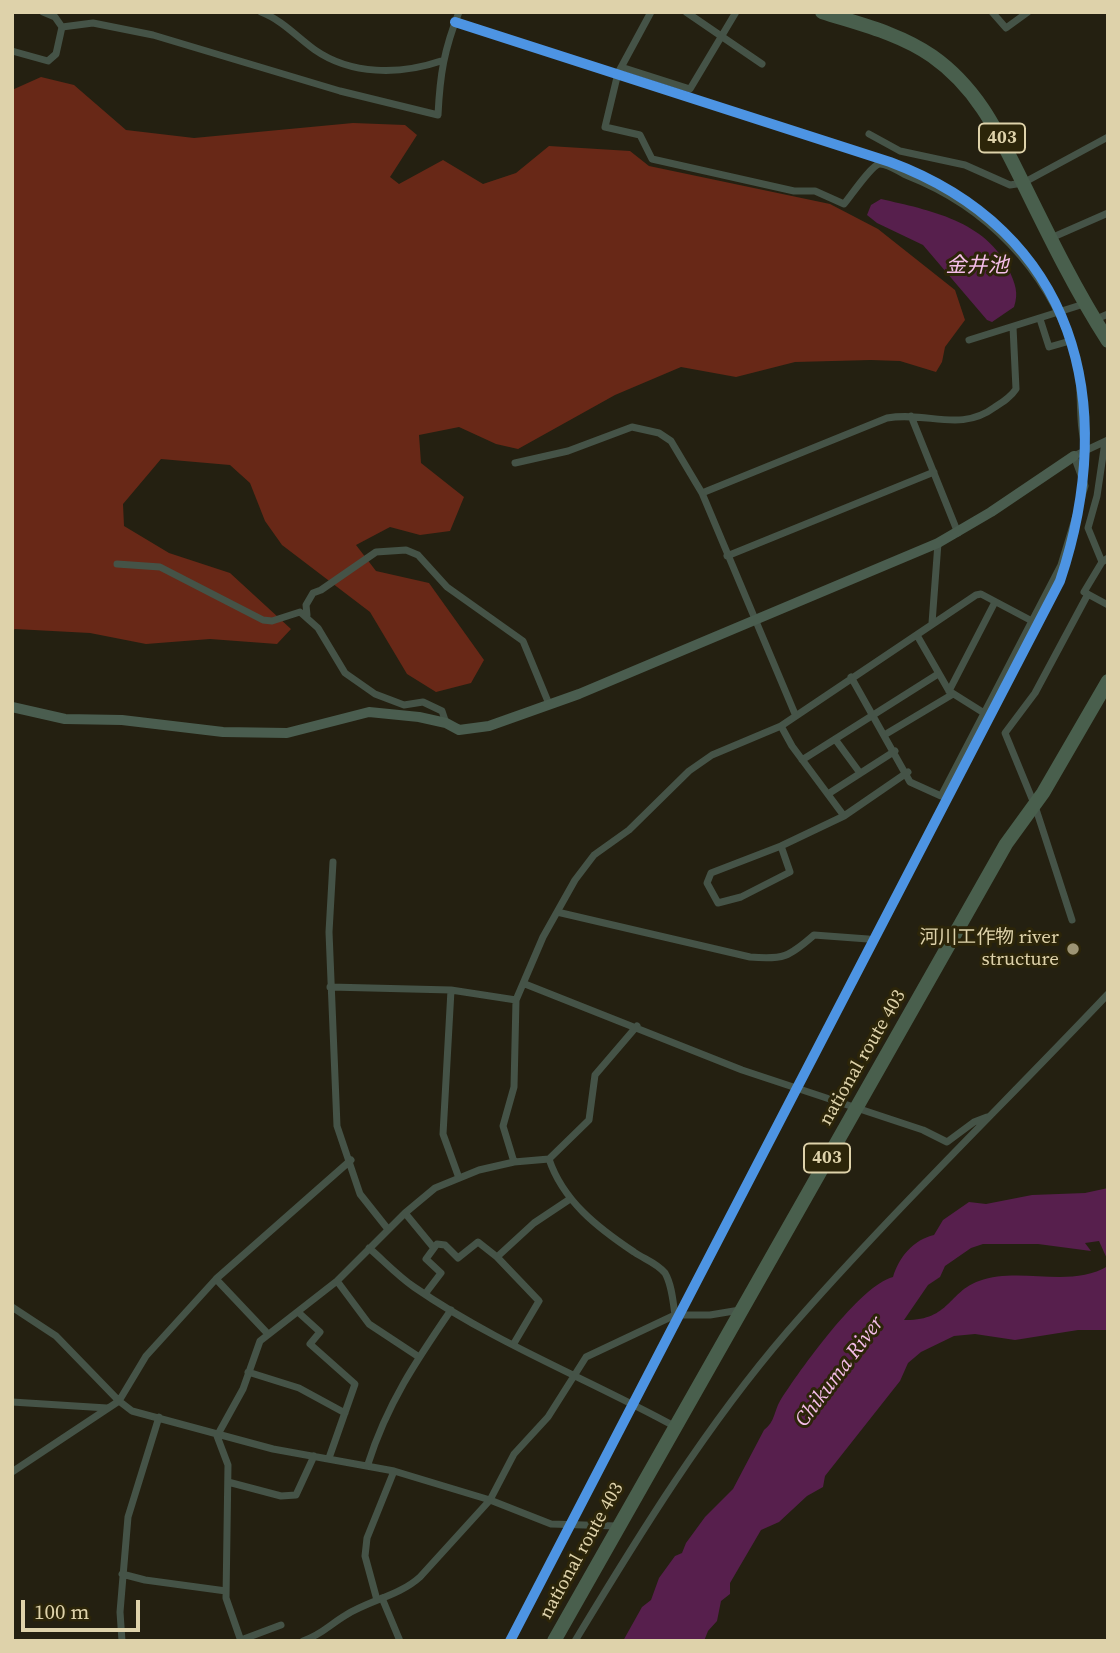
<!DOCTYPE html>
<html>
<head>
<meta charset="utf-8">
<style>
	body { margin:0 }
	#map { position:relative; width:1120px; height:1653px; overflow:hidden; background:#242011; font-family:"Source Serif 4",serif }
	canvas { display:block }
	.frame { position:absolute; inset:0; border:14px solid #ded2aa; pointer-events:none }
	.scale { position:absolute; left:21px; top:1600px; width:119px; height:32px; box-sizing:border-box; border:4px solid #ded2aa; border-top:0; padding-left:9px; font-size:21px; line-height:24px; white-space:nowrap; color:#ded2aa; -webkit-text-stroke:5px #2c2509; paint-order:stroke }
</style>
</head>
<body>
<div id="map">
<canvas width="1120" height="1653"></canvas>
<div class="frame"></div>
<div class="scale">100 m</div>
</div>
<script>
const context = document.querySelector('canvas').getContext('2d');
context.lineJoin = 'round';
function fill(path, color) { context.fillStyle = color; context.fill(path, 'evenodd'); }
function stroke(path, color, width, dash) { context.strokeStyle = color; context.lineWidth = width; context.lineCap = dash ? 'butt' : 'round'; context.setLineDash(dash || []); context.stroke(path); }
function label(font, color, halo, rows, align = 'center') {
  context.font = font + ' "Source Serif 4","Noto Sans JP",serif'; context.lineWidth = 6; context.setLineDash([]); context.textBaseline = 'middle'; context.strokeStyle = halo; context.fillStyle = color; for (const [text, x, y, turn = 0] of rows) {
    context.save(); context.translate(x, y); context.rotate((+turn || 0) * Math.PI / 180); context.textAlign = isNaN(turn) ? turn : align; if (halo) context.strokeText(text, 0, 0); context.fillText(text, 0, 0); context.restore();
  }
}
fill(new Path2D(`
	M 41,77 L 74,85 L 126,130 L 194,138 L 353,123 L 405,125 L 417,135 L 390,177 L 399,184 L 443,160 L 483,184 L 516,173 L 549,146 L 630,151 L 649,166 L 830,204 L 878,229 L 955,290 L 965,320 L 945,347 L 942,362 L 936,372 L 900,361 L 871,360 L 795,362 L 736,377 L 681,367 L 615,395 L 518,449 L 496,444 L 459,427 L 419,435 L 421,463 L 464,497 L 450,531 L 420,535 L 390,527 L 356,545 L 376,571 L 429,583 L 484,660 L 471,683 L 436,692 L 407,674 L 370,612 L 282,545 L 265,521 L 250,483 L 230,465 L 161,459 L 123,504 L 124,526 L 169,553 L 230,573 L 291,629 L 277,644 L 210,639 L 146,644 L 90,633 L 15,629 L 12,631 L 12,90 Z`), '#682817');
fill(new Path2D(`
	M 881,199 C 929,210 987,221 1009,270 C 1015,284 1019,292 1014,307 L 992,322 L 987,320 L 923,245 L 877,223 L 867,215 L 871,205 Z
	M 1108,1188 L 1108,1261 L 1099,1241 L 1085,1243 L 1091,1251 L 1038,1244 L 983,1244 L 971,1248 L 945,1266 L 940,1277 L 928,1285 L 904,1320 C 950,1321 948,1292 979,1281 C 1020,1266 1070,1289 1108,1266 L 1108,1330 L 1078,1330 L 1015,1340 L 975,1334 L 954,1336 L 921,1352 L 908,1363 L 900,1381 L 825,1476 L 823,1487 L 807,1496 L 779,1522 L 761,1530 L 730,1583 L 730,1594 L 721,1601 L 717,1621 L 708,1631 L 704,1641 L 623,1641 L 642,1607 L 651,1600 L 659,1578 L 675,1556 L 682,1553 L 686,1543 L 705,1517 L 733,1489 L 764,1430 C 775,1422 774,1411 780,1401 C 799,1371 860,1285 893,1277 C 899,1257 913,1240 934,1235 L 943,1220 L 969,1202 L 986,1204 L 1032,1195 L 1085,1193 Z`), '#571f4d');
stroke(new Path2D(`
	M 43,12 L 55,17 L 62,27 L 93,23 L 153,35 L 340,91 L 438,115 C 440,74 444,50 459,12
	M 261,12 C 282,20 297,37 315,50 C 351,75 400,75 441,61
	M 651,12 L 618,73 L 605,127 L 640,135 L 652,159 L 794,191 L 815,191 L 844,204 C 850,197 871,166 879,164 C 888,163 900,173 908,176 C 987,207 1046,269 1073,349 C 1085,382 1076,417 1086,449
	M 686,12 L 762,64
	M 992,12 L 1006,28 L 1028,12
	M 12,51 L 48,61 L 56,54 L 62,27
	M 621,67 L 690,89 L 736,12
	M 869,134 L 900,151 L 965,165 L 1010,185 L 1023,183 L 1108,137
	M 1051,238 L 1108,213
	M 1040,319 L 1049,347 L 1070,341
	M 1094,320 L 1108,314
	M 969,340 L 1084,304
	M 911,416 L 958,533
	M 515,463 L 568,451 L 632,427 L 659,433 L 671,441 L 702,493 L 795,714
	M 702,493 L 887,418 C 928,411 960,433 995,407 C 1003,402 1011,397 1016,389 L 1013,327
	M 727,556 L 934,472
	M 1108,558 L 1102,562 L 1084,592 L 1108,605
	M 1102,562 L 1088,528 L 1097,496 L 1105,442
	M 117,564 L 160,567 L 263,620 L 272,621 L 300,612 L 318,628 L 345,673 L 375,694 L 404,705 L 423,702 L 442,711 L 446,723
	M 307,615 L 306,605 L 313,593 L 321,590 L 376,552 L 406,550 L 418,555 L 447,587 L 523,641 L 549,704
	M 932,623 L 938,543
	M 918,637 L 949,691 L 984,713
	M 851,677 L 910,782 L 941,796 L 1061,565 L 1085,486 L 1074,456 L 1108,440
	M 949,691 L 995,602
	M 886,734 L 953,694
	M 835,739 L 860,773
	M 802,760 L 938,674
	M 828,794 L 895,751
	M 844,816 L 908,772
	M 781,846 L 790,872 L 741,897 L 718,903 L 707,883 L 711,873 L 781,846 L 844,816 L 792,746 L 781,726
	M 333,862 L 329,932 L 337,1126 L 360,1194 L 387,1228
	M 557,912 L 750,957 C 783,960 789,957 814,935 L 868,939
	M 1072,920 L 1035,806 L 1005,733 L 1035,693 L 1088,594
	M 525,984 L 742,1070 L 923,1130 L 947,1142 L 974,1122 L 987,1117
	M 330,987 L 451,990 L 516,1000
	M 451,990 L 443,1134 L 459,1178
	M 549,1159 L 589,1120 L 595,1075 L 637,1026
	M 514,1162 L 503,1126 L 514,1087 L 516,1000 L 543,937 L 575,880 L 594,855 L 629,830 L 689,771 L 712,755 L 781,726 L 976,595 L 981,594 L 1032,621
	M 405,1213 L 433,1247
	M 369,1248 C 384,1261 398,1276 414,1287 C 495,1343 588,1379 674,1426
	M 216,1279 L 268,1334
	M 337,1281 L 369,1324 L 419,1357
	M 425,1294 L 441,1273 L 426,1259 L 437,1244 L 445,1245 L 458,1258 L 478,1242 L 497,1257
	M 12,1307 L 56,1336 L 119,1401 L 132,1411 L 273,1449 L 394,1471 L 490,1500 L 551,1524 L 617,1526
	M 298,1312 L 320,1332 L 310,1344 L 355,1384 L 329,1458
	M 513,1345 L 539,1301 L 497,1257 L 534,1223 L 570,1199
	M 248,1372 L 299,1388 L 345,1413
	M 12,1402 L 107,1408
	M 368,1464 C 387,1404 416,1361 451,1310
	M 12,1472 L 119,1401 L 146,1356 L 216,1279 L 351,1160
	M 228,1482 L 281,1496 L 296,1495 L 314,1456
	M 122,1574 L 145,1580 L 226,1591
	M 382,1598 L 400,1641
	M 377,1600 L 365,1556 L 367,1538 L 394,1471
	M 241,1640 L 281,1625
	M 122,1641 L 120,1612 L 128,1517 L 159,1417
	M 241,1641 L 226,1598 L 228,1465 L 217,1436 L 243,1389 L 260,1341 L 337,1281 L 405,1213 L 435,1188 L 479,1170 L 514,1162 L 549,1159 C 563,1201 598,1228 634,1252 C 644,1259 657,1263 665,1273 C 672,1285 673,1302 675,1315
	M 303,1641 C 323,1634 329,1625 346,1615 C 370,1600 399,1596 420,1577 L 490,1500 L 514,1454 L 548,1417 L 586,1357 L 675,1315 L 710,1315 L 740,1310
	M 575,1641 C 639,1535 706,1426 787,1332 C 889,1215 1001,1107 1108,994`), '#455347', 7);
stroke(new Path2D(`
	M 12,707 L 65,719 L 122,720 L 223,732 L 287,733 L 369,712 L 419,717 L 446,723 L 459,730 L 489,726 L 579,694 L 938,543 L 991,512 L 1074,456`), '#4a5d4f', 10);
stroke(new Path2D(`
	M 822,12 C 859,24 899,33 932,56 C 979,89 999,135 1024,185 C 1050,238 1076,291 1108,341
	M 554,1641 L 1006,844 L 1043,793 L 1108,681`), '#495f4d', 14);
stroke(new Path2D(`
	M 455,22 L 890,162 C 1075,231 1120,401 1060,581 L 510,1641`), '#4d94e3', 10);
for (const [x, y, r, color] of [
	[1073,949,7,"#9d9474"]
]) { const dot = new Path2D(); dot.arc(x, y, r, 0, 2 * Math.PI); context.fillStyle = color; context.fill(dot); stroke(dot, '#2c2509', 2.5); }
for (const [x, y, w] of [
	[1002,138,46],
	[827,1158,46]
]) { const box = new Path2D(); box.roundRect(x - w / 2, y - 14.5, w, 29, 5); context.fillStyle = '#2c2509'; context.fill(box); stroke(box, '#ded2aa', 2); }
label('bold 18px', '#ded2aa', null, [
	["403",1002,138],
	["403",827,1158]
]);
label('19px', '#ded2aa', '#2c2509', [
	["河川工作物 river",1059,938],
	["structure",1059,960]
], 'right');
label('19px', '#ded2aa', '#2c2509', [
	["national route 403",863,1058,-60],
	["national route 403",582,1551,-61]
]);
label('italic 21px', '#f4bde8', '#2c2509', [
	["金井池",977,267],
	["Chikuma River",840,1372,-53]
]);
</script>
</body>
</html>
